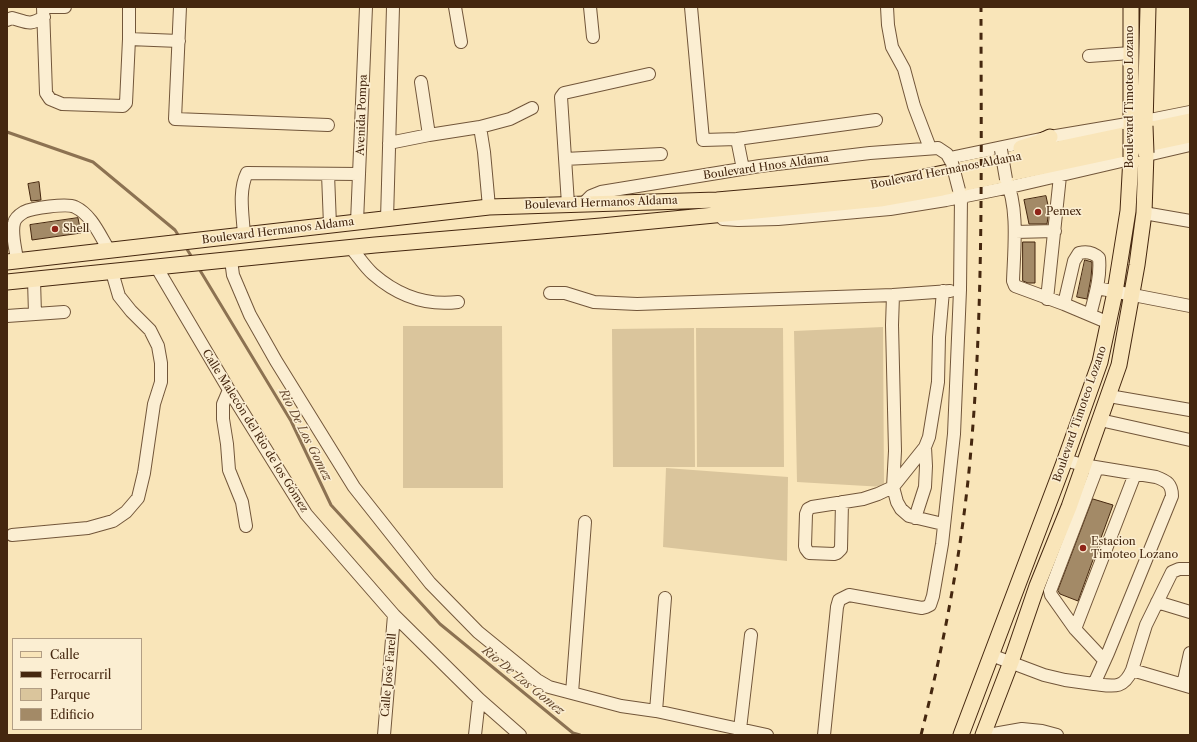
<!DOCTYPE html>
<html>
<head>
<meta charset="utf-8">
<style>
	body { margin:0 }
	#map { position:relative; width:1197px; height:742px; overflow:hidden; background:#f9e5b9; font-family:"Libre Caslon Text",serif }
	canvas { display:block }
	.frame { position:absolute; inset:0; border:8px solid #45270f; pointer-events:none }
	.legend { position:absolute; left:12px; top:638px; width:130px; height:92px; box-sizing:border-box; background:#fbeed2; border:1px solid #b29e84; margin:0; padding:5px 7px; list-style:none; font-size:12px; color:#45270f }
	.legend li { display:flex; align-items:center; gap:8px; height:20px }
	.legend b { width:20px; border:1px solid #b29e84 }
</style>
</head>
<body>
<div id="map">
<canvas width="1197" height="742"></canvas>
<div class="frame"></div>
<ul class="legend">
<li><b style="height:5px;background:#f9e5b9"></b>Calle</li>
<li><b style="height:5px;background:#45270f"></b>Ferrocarril</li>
<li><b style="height:11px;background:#dac59c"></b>Parque</li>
<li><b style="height:11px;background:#a38a67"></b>Edificio</li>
</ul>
</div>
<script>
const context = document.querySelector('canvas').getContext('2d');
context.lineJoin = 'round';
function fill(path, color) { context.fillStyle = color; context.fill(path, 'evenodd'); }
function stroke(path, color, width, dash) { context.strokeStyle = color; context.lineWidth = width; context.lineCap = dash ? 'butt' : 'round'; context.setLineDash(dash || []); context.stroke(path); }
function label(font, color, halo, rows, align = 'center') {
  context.font = font + ' "Libre Caslon Text",serif'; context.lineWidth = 3; context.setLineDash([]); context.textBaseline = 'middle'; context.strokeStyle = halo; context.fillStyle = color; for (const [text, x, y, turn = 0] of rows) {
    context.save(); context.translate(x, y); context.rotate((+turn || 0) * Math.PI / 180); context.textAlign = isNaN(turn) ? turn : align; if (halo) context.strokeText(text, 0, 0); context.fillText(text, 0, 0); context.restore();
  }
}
fill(new Path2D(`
	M 403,326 L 502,326 L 503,488 L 403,488 Z
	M 883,327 L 884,487 L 797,482 L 794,331 Z
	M 694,328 L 695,467 L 613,467 L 612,329 Z
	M 696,328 L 783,328 L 784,467 L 697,467 Z
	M 666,468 L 788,477 L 787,561 L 663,547 Z`), '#dac59c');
stroke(new Path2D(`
	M 7,132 L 93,162 L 175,230 L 180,238
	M 185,246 L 193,259
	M 198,267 L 291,421 L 331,505 L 440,624 L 573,733 L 580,735`), '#8c7252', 3);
const building = new Path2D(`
	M 39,182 L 41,200 L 31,201 L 28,184 Z
	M 1046,196 L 1049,210 L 1047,224 L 1029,224 L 1024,200 Z
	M 78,218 L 81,233 L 32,240 L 30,225 Z
	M 1023,242 L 1035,242 L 1035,283 L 1028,283 L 1023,281 Z
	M 1085,260 L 1092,262 L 1092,265 L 1091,278 L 1087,299 L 1077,297 Z
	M 1093,499 L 1113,505 L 1078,601 L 1060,594 L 1058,591 Z`);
fill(building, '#a38a67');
stroke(building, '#45270f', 1);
const minor = new Path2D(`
	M 43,7 L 46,93 L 50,99 L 62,104 L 123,106 L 126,103 L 129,39
	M 43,7 L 65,7
	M 129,7 L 129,39 L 179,41
	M 180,7 L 175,119 L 328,125
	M 455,7 L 461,42
	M 590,7 L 593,37
	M 691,7 L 703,140 L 737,139 L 876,120
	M 887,7 L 888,25 L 892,47 L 904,69 L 914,106 L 930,148
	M 7,20 L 12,18 C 27,22 29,26 44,17
	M 1089,56 L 1131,53
	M 421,82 L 429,135 L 480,127 L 510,119 L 532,108
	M 480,127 L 484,152 L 489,207
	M 737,139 L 743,169
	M 389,143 L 429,135
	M 950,158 L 1050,137 L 1145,121 L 1190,112
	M 565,159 L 661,154
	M 328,174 L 330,225
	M 1006,180 C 1019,207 1014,251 1013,281 L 1015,286 L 1064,304 L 1109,323
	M 568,204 L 561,97 L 564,93 L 649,74
	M 583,204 L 591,196 L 601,192 L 760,166 L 870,153 L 938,148 L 947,154 L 952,163
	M 1144,213 L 1190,221
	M 387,219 L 393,7
	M 723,219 L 738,220 L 778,219 L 890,209 L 946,200 L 1010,187 L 1190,145
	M 357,222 L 366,7
	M 1015,232 L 1055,231
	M 244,235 C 243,216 238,191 247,173 L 359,174
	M 351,248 C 358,256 365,267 373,274 C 397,295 426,306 458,302
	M 17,260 C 16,250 11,234 14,223 C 15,218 19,215 24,212 C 32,208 67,203 75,207 C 92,215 100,236 109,250
	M 231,260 L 233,275 L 250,315 L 276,361 L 354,487 L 430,583 L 478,632 L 537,680 L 549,687 L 621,706 L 656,711 L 767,735
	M 157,268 L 229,390 L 306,514 L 394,615 L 479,699 L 520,735
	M 34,280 L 35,314
	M 1097,288 L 1190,306
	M 550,293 L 565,293 L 594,302 L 637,304 L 893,295
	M 1047,299 L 1060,176
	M 1064,304 L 1074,261 L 1079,253 C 1087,251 1093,252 1099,258 C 1101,277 1095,296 1090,315
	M 7,316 L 64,312
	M 229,390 L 223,404 L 223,419 L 227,444 L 229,470 L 242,502 L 246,526
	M 1109,396 L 1190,410
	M 1100,420 L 1190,440
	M 1097,468 L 1050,591 L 1051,595 L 1075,629 L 1104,660
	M 842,502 L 841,549 L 837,553 L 834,554 L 809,553 L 806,549 L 805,546 L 806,514 L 808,509 L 812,507 L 863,499 L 878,494 L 893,487 L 925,447 L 929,437 L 938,382 L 939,337 L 943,291
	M 915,518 L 925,487 L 926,466 L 925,447
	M 943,524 L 909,516 L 901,509 L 897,502 L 893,487 L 895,451 L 892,325 L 893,295 L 950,291
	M 12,535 L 88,528 L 113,521 L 126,512 L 138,498 L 144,473 L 154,404 L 161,382 L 161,363 L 158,346 L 150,330 L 131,311 L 119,296 L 112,272
	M 1190,569 L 1179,569 L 1172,572 L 1146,625 L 1132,670 L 1190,687
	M 1157,602 L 1190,612
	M 1075,629 L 1135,474
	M 991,655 L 1044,675 L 1065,680 L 1094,684 L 1108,653 L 1172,496 C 1172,484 1167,481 1156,477 L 1083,465 L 1065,460
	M 1094,684 C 1113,686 1123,690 1132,670
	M 1183,685 L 1190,653
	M 572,693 L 585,522
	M 656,711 L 665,598
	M 740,729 L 751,635
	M 384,735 L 394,615
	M 475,735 L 479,699
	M 824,735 L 837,607 L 839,600 L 849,595 L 922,608 L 926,607 L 930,605 L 933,596 L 942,544 L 954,434 L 960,290 L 961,197 L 959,190
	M 988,735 L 1022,729 L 1042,731 L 1057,735`);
const major = new Path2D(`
	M 1131,7 L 1131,129
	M 1145,126 L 1148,7
	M 1021,148 L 1037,143 L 1050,137
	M 7,262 L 489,207 L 717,200 L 798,193 L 891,184 L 1190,121
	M 7,282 L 375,245 L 601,226 L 880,199 L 942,188 L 1190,135
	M 961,735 L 1065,460 L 1100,362 L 1115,292 L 1128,211 L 1131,157
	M 983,735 L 1011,662 L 1037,586 L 1069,507 L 1119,365 L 1137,265 L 1144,213 L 1146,153`);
stroke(minor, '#72563a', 14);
stroke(major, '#45270f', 17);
stroke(minor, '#fbeed2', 12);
stroke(major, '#f9e5b9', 15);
stroke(new Path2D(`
	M 921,735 C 943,648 960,560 969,471 C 984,317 981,161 981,7`), '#45270f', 3, [7, 7]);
const minorBridge = new Path2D(`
	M 1001,150 L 1006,179
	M 952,163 L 959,190`);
const majorBridge = new Path2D(`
	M 1145,126 L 1146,153
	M 1131,157 L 1131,129`);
stroke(minorBridge, '#72563a', 14, []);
stroke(majorBridge, '#45270f', 17, []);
stroke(minorBridge, '#fbeed2', 12);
stroke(majorBridge, '#f9e5b9', 15);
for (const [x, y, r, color] of [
	[1038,212,4,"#8f2418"],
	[55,229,4,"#8f2418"],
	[1083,548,4,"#8f2418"]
]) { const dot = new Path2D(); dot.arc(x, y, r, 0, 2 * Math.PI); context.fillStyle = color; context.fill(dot); stroke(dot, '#fbeed2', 1.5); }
label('11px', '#45270f', '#fbeed2', [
	["Boulevard Timoteo Lozano",1130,97,-90],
	["Avenida Pompa",362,115,-88],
	["Boulevard Hnos Aldama",766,167,-8],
	["Boulevard Hermanos Aldama",946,171,-11],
	["Boulevard Hermanos Aldama",601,203,-2],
	["Boulevard Hermanos Aldama",278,231,-7],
	["Boulevard Timoteo Lozano",1080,414,-71],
	["Calle Malecón del Río de los Gómez",255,431,58],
	["Calle José Farell",389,675,-85]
]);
label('11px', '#45270f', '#fbeed2', [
	["Pemex",1046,212],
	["Shell",63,229],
	["Estacion",1091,542],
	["Timoteo Lozano",1091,555]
], 'left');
label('italic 12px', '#694c31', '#fbeed2', [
	["Rio De Los Gomez",305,435,63],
	["Rio De Los Gomez",523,681,39]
]);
</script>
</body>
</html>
